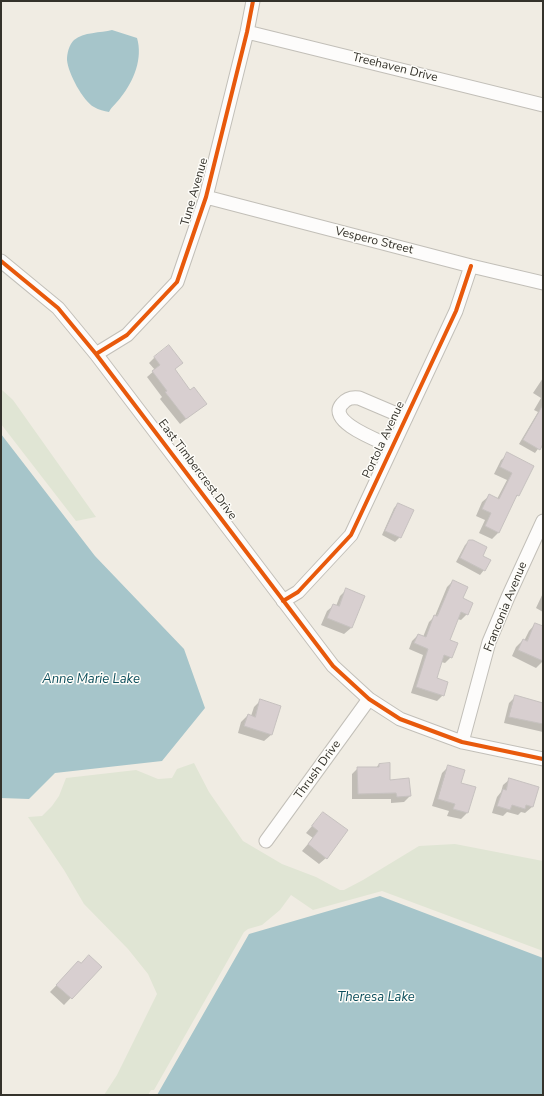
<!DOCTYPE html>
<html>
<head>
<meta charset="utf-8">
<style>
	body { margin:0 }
	#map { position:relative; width:544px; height:1096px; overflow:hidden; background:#f0ece3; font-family:"Nunito Sans",sans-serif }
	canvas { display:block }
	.frame { position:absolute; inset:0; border:2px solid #34322b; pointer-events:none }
</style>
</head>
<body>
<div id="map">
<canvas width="544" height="1096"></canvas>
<div class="frame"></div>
</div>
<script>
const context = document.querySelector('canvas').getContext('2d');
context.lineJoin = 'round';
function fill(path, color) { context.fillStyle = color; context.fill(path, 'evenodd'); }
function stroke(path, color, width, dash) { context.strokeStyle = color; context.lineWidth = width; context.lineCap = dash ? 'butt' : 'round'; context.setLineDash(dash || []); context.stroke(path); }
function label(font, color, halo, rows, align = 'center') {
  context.font = font + ' "Nunito Sans",sans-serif'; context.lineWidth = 3; context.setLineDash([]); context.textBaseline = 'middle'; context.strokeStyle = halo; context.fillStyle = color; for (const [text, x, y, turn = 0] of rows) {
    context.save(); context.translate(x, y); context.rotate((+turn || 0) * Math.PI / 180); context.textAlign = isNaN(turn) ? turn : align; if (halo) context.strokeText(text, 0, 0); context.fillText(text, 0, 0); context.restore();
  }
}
fill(new Path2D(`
	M 1,389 L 13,400 L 96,517 L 76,521 L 1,424 Z
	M 194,763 L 209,792 L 243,841 L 282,864 L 316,877 L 340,890 L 344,890 L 363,880 L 419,846 L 455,844 L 543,861 L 543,951 L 382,891 L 313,910 L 291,895 L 280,910 L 262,925 L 248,929 L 244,932 L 154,1090 L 151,1090 L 148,1095 L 104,1095 L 117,1075 L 157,994 L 148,974 L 128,949 L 84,904 L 64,870 L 28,817 L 42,816 L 52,806 L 59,796 L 66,778 L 136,770 L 158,779 L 172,778 L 177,769 Z`), '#e0e5d4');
fill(new Path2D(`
	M 112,30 L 137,38 C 143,58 134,81 121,97 C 118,102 112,106 109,112 C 104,111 99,110 94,107 C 83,101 68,73 67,60 C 67,53 69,45 74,40 C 83,32 101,33 112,30 Z
	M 1,434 L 95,556 L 184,649 L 205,708 L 162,761 L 55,773 L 29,799 L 1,798 Z
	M 380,896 L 543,958 L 543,1095 L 157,1095 L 249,934 Z`), '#a6c5ca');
fill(new Path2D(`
	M 155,357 L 181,363 L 174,370 L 190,391 L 205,404 L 180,424 L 160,399 L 162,397 L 147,377 L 155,370 L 149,363 Z
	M 543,378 L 543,442 L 535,453 L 519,444 L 538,412 L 534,410 L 541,398 L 533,393 Z
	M 508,454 L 518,495 L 513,500 L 499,532 L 492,539 L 479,533 L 485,520 L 476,516 L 482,502 L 489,496 L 497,499 L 507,480 L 494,474 L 501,460 Z
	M 398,504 L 412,510 L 400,537 L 395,542 L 382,535 L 394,508 Z
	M 470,541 L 482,556 L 484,570 L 480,575 L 456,562 L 465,545 Z
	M 453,581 L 467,614 L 461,620 L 457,619 L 449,641 L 451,657 L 445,663 L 441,662 L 435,679 L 443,695 L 437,701 L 411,693 L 423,655 L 409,649 L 412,641 L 418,635 L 423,637 L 429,622 L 435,616 L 447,587 Z
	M 346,590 L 364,597 L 351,628 L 344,634 L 321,625 L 327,611 L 334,605 L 336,606 L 340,596 Z
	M 543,593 L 543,612 L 536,608 Z
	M 535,624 L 543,628 L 543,661 L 536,668 L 512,656 L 516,647 L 523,640 L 524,641 L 529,631 Z
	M 516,696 L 543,705 L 543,732 L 504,723 L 509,703 Z
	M 261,700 L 271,735 L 264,741 L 238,733 L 241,722 L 248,715 L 251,716 L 254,707 Z
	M 379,764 L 389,781 L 410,796 L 404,802 L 391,803 L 391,799 L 352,799 L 352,774 L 358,768 L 376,768 Z
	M 449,766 L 460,783 L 467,813 L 461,819 L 447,816 L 449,811 L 432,806 L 442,773 Z
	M 510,779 L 532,807 L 525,813 L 521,812 L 518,815 L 507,812 L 503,816 L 492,813 L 497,797 L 501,792 L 503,785 Z
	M 323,813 L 326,858 L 319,864 L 302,851 L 313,838 L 306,833 Z
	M 81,964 L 100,967 L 64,1005 L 50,992 L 72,969 Z`), '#0003');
const building = new Path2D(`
	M 169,345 L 183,363 L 175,369 L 190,390 L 194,387 L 207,404 L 186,419 L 165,392 L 167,391 L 152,371 L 160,365 L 154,357 Z
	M 543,405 L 543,444 L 540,450 L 523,440 Z
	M 507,452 L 534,466 L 519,496 L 517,495 L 499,533 L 485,526 L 491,513 L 482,509 L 489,494 L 499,499 L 512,473 L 500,467 Z
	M 398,503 L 414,510 L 401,538 L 385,531 Z
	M 469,540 L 473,540 L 487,547 L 483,556 L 491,560 L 485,571 L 460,558 Z
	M 453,580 L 468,587 L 463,598 L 473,603 L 468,615 L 461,612 L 450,640 L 458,643 L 452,658 L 444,655 L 437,678 L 448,682 L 444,696 L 416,687 L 428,649 L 414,643 L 418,634 L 426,637 L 434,615 L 437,616 Z
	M 346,588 L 365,596 L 352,628 L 327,618 L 333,604 L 339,606 Z
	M 535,623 L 543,626 L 543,661 L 518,650 L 523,639 L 527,641 Z
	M 515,695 L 543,703 L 543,724 L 509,717 Z
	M 260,699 L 281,706 L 272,735 L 244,726 L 248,714 L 255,717 Z
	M 390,763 L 390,780 L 409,778 L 411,796 L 397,797 L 396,793 L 358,794 L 357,767 L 379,767 L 379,764 Z
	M 448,765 L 465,770 L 461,783 L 476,787 L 468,813 L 453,809 L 455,804 L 438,799 Z
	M 509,778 L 539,787 L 533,807 L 526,805 L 525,809 L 512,805 L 510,810 L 497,806 L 503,789 L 506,790 Z
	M 323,812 L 348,830 L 327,859 L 308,844 L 318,831 L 312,826 Z
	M 89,955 L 102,967 L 72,999 L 56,985 L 78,961 L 81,963 Z`);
fill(building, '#d8cfd0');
stroke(building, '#c6c1bf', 1);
const minor = new Path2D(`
	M 247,32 L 543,105
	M 206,197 L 471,266 L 543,283
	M 1,261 L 58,308 L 96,354 L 333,666 L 369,699 L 400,719 L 462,742 L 543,759
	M 96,354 L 127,335 L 177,282 L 206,197 L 247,32 L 253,1
	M 392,447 C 380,441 326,422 342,404 C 347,398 352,397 359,398 L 406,418
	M 283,601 L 298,592 L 351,535 L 456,311 L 471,266
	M 462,742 L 489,642 L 508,597 L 543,521
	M 266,841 L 369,699`);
stroke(minor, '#c2bfb8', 15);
stroke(minor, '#fdfcfb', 13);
stroke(new Path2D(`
	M 1,261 L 58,308 L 96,354 L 333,666 L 369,699 L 400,719 L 462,742 L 543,759
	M 96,354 L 127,335 L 177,282 L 206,197 L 247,32 L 253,1
	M 283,601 L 298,592 L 351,535 L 456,311 L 471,266`), '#e8590c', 4);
label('12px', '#34322b', '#fefdf9', [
	["Treehaven Drive",395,68,14],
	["Tune Avenue",195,192,-74],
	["Vespero Street",374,241,14],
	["Portola Avenue",384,440,-65],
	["East Timbercrest Drive",197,470,53],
	["Franconia Avenue",506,607,-68],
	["Thrush Drive",318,770,-54]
]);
label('italic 13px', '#0b4d5b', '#fefdf9', [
	["Anne Marie Lake",91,680],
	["Theresa Lake",376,998]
]);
</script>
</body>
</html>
